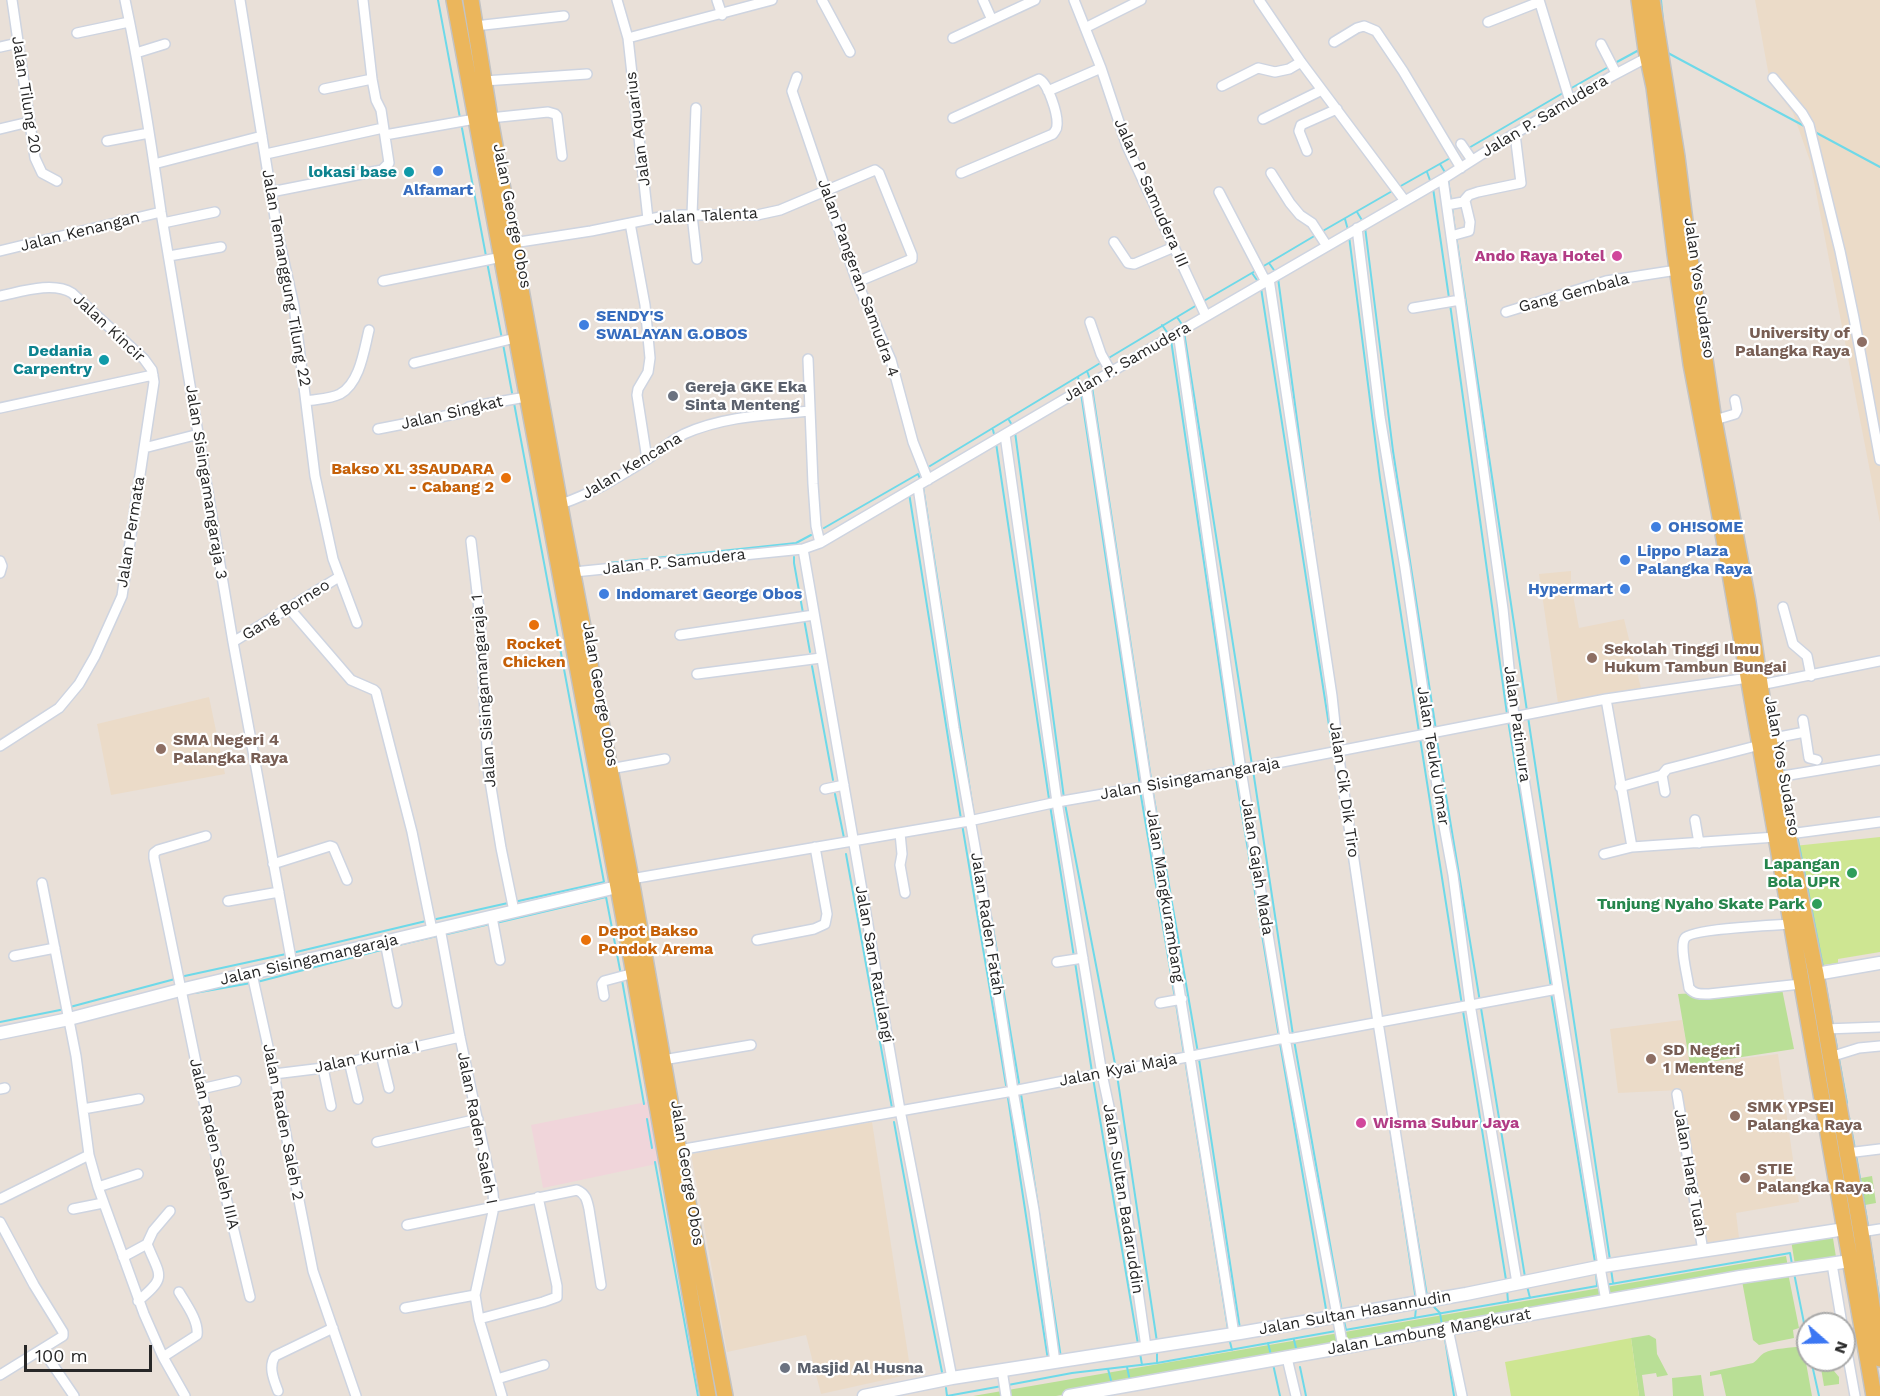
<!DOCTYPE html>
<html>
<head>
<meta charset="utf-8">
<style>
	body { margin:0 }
	#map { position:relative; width:1880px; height:1396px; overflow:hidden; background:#e9e0d8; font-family:"Work Sans",sans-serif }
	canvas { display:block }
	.north { position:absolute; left:1796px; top:1312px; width:60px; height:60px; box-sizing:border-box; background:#fff; border:2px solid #a9a9a9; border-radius:50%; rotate:110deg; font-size:16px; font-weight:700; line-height:24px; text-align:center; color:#272727 }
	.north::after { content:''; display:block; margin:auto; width:21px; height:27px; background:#3c77f3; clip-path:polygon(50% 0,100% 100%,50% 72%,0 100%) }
	.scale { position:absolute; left:24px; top:1345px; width:128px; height:27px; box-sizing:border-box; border:3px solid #272727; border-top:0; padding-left:8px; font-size:18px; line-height:21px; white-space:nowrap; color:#272727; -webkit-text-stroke:4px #fff; paint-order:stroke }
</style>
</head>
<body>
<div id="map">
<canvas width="1880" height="1396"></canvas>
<div class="north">N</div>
<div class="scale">100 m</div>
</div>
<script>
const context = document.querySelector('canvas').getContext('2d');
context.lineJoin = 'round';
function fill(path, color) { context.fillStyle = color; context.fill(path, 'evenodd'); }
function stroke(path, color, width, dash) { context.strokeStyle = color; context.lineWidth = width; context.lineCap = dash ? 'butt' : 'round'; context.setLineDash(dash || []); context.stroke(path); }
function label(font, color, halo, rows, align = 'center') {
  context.font = font + ' "Work Sans",sans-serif'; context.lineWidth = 4.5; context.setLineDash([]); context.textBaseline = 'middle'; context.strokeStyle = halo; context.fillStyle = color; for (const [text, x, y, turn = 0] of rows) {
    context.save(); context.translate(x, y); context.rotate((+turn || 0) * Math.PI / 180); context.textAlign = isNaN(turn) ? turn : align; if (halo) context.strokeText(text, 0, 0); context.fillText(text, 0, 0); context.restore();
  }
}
fill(new Path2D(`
	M 1755,0 L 1880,0 L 1880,523 L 1810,161 L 1793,113 L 1770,82 Z
	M 1571,571 L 1571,584 L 1579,628 L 1624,619 L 1641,688 L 1558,703 L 1539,574 Z
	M 209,697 L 225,774 L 111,795 L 97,724 Z
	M 1682,1020 L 1690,1065 L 1778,1054 L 1799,1202 L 1736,1213 L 1739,1238 L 1704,1244 L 1680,1090 L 1618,1093 L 1610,1029 Z
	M 872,1122 L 911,1374 L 821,1394 L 806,1335 L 727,1352 L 691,1154 Z`), '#ebdbc8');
fill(new Path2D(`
	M 651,1101 L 661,1163 L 543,1188 L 531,1125 Z`), '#f0d5da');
fill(new Path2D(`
	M 1782,989 L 1794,1049 L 1690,1065 L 1678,994 Z
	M 1872,1176 L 1876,1203 L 1865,1205 L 1861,1178 Z
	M 1832,1232 L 1836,1257 L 1795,1265 L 1791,1240 Z
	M 1786,1256 L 1788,1267 L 1056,1396 L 973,1396 Z
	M 1788,1273 L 1799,1328 L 1793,1330 L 1794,1338 L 1759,1345 L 1753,1340 L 1742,1281 Z
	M 1649,1335 L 1656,1339 L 1657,1354 L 1668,1375 L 1657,1377 L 1656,1373 L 1642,1375 L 1645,1396 L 1639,1396 L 1631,1338 Z
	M 1803,1346 L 1812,1396 L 1726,1396 L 1721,1374 L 1710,1376 L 1710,1372 L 1753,1363 C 1758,1360 1759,1356 1764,1353 C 1774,1348 1791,1348 1803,1346 Z
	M 1836,1360 L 1834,1371 L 1839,1377 L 1839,1384 L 1824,1386 L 1820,1362 Z
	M 1701,1375 L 1704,1396 L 1673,1396 L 1672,1378 Z`), '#b9df96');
fill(new Path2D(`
	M 1880,837 L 1880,952 L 1838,959 L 1838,963 L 1816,966 L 1794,846 Z
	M 1631,1338 L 1639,1396 L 1511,1396 L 1505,1362 Z`), '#cee692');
stroke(new Path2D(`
	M 438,0 L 460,118
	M 463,0 L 474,68
	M 1661,0 L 1664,30
	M 1668,53 L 1806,127
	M 1615,63 L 1639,50
	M 1568,90 L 1610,66
	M 461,123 L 486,256
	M 1813,131 L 1880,167
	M 1467,149 L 1563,93
	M 1440,164 L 1446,174
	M 1427,172 L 1431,183
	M 1448,180 L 1451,201
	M 1399,187 L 1452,157
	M 1433,188 L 1449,298
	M 1452,207 L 1455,231
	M 1357,212 L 1363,222
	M 1345,219 L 1348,230
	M 1365,227 L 1393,451 L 1436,730
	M 1321,232 L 1394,190
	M 1349,236 L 1380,478 L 1419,732
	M 1456,236 L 1527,711
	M 487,262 L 502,339
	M 1269,263 L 1276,273
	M 1262,267 L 1316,235
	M 1252,273 L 1259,283
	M 1278,278 L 1314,546
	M 1261,288 L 1333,751
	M 1202,302 L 1257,270
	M 1450,304 L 1507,714
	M 1177,317 L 1183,326
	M 1162,325 L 1169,335
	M 1184,332 L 1252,765
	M 1171,340 L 1234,765
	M 503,344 L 513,398
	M 1107,359 L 1197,305
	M 1087,371 L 1091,382
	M 1078,377 L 1080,387
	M 1092,387 L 1151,779
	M 1081,393 L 1140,785
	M 514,403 L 604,882 L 514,902
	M 1009,420 L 1013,427
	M 993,430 L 995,438
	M 1015,432 L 1064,798
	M 996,443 L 1049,799
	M 930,466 L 1102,362
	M 923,487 L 974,816
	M 909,493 L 961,819
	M 824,528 L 918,474 L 921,481
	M 794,557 L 794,563 L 803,613
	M 608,563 L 796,543 L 811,535
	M 804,619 L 810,652
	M 812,666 L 833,780
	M 1770,699 L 1777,735
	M 1528,717 L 1610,1260
	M 1508,720 L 1551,987
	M 1436,735 L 1480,1002
	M 1420,738 L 1462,1005
	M 1778,740 L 1785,773
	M 1334,756 L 1358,917
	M 1253,770 L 1293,1035
	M 1236,778 L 1279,1037
	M 1786,779 L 1796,829
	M 1140,790 L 1175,998
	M 1153,793 L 1198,1053
	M 835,794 L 844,838
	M 1065,804 L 1116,1069
	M 1050,805 L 1074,957
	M 962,824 L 1006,1085
	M 1797,835 L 1823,967
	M 846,854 L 892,1108
	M 991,916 L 1019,1083
	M 432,920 L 508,903
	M 496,923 L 606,897 L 621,975
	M 443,935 L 490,924
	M 390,947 L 437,936
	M 292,953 L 426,921
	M 1075,962 L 1092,1072
	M 1824,976 L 1833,1026
	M 180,977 L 286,954
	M 622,980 L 644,1104
	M 257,982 L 385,949
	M 195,993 L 251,983
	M 1551,993 L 1595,1262
	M 1176,1003 L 1184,1054
	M 70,1007 L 175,979
	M 1481,1008 L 1525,1277
	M 1463,1011 L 1506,1280
	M 0,1022 L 65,1009
	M 1834,1032 L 1838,1053
	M 1294,1040 L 1342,1312
	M 1280,1043 L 1327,1315
	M 1185,1059 L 1228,1329
	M 1199,1059 L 1240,1329
	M 1839,1059 L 1847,1103
	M 1382,1074 L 1416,1300
	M 1117,1075 L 1157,1342
	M 1093,1078 L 1138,1344
	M 1021,1094 L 1061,1358
	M 1008,1098 L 1048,1360
	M 1849,1117 L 1855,1149
	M 647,1119 L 652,1148
	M 894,1122 L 916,1242 L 942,1372
	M 1398,1122 L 1427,1296
	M 1856,1155 L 1868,1226
	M 655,1162 L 698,1396
	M 1869,1235 L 1880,1303
	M 1611,1269 L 1613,1283
	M 1596,1271 L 1597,1286
	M 1794,1273 L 1808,1343
	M 1605,1285 L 1790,1253 L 1792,1264
	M 1527,1286 L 1530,1298
	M 1507,1289 L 1508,1302
	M 1431,1304 L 1440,1313 L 1442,1325
	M 701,1311 L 716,1396
	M 1415,1318 L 1416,1308
	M 1344,1321 L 1346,1330
	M 1345,1330 L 1597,1286
	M 1229,1338 L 1232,1350
	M 1445,1339 L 1454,1396
	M 1294,1340 L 1297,1352
	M 1268,1343 L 1271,1355
	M 1157,1351 L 1157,1363
	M 1140,1353 L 1142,1365
	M 1811,1360 L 1819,1396
	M 1273,1364 L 1280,1396
	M 1127,1367 L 1130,1381
	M 1300,1367 L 1306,1396
	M 1108,1369 L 1112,1384
	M 1008,1385 L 1072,1373 L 1157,1363 L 1336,1331
	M 946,1388 L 947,1396
	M 947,1396 L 1002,1386`), '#6ed9e9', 2);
const minor = new Path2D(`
	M 12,0 L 35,158 L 42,173 L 57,181
	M 125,0 C 140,70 151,141 161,212 L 233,642 L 292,964
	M 240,0 L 277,230 L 294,306 L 315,476 L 333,559 L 357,623
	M 617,0 L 628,38 L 772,0
	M 717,0 L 722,15
	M 822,0 L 850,52
	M 983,0 L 992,20
	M 1074,0 L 1101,68 L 1127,146 L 1206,316
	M 1259,0 L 1301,62 L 1405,201
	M 1539,0 L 1570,101
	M 1488,22 L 1539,2
	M 475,26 L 564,16
	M 1085,28 L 1141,0
	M 77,33 L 129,22
	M 628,38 L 648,219
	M 953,38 L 1035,0
	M 1334,42 L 1357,28 L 1364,26 L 1376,31 L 1403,71 L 1461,168
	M 1601,44 L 1616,73
	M 0,47 L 18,43
	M 136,53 L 165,44
	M 797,77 L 792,91 L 793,94 L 857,282 L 891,360 L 913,442 L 928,480
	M 1773,78 L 1802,113 L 1809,125 L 1840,251 L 1854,318 L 1880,460
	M 484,81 L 587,74
	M 1222,86 L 1258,68 L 1275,72 L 1289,69 L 1301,62
	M 324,89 L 372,79
	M 1048,91 L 1101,68
	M 696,108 L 692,215 L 697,259
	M 490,118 L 548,112 L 555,114 L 557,116 L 562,156
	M 953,118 L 1039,79 C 1048,83 1058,114 1057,125 C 1057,130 1056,129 1053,134 L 961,173
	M 1263,119 L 1322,90
	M 0,129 L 29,122
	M 385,135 L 475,119
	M 107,141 L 149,133
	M 1461,144 L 1472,160
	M 1307,151 L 1299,131 L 1301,125 L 1337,109
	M 266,154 L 383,128
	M 154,164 L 262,136
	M 1271,173 L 1290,203 L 1300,215 L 1312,223 L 1327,246
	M 1443,179 L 1503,609 L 1514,717 L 1603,1266
	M 271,192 L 382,170 L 389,163 L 381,110 L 376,100 L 372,79 L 363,0
	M 1219,192 L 1266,282
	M 1447,205 L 1463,202 L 1469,195 L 1478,192 L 1521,183 L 1515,134
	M 163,223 L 215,212
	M 630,223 L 645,305 L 650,358 L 648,372 L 638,389 L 637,395 L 647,459
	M 1357,228 L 1380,417 L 1405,568 L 1439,799 L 1453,875 L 1470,1004 L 1517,1283
	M 1451,236 L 1469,231 L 1470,222 L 1465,201
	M 1114,242 L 1128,263 L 1134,264 L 1174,247
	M 513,243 L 591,231 L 660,217 L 681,215 L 757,215 L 780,210 L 875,170 L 879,173 L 912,255 L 912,259 L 857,282
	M 0,251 L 161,212
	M 169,256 L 221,247
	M 1269,279 L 1332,696 L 1338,752 L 1378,1022 L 1422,1301
	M 383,281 L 502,257
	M 0,296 C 20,292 53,281 72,293 L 144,359 L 152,370 L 154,382 L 144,448 L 199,434
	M 1413,308 L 1460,300
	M 1506,312 L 1606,281 L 1677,270
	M 1090,322 L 1101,354 L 1111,372
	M 1178,332 L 1241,770 L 1285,1038 L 1343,1347
	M 808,359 L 813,484 L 816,526 L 820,543
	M 414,363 L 515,338
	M 1086,386 L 1147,787 L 1234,1334
	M 307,401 C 317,399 330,399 340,394 C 360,383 364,350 369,330
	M 0,408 L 153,375
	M 1715,420 L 1735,414 L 1737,410 L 1735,400
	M 378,429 L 460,413 L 469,407 L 526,397
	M 1005,435 L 1057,802 L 1102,1074 L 1117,1144 L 1146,1347
	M 918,487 L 954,728 L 978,864 L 1013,1091 L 1034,1210 L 1055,1362
	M 561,504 C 591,494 619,477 646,460 C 659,451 670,441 684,434 C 724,416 767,415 810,411
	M 471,541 L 480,618 L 488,769 L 501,848 L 514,911
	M 803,549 L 900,1110 L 952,1378
	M 0,561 L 2,566 L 0,573
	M 574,572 L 803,549 L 820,543 L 1184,329 L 1443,179 L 1509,137 L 1612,76 L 1648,57
	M 1783,607 L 1793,644 L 1807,656 L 1811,676
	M 289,608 L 351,680 L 374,690 L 376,692 L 412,832 L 432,930
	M 680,635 L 814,615
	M 233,642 L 339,577
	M 697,674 L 821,658
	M 1760,685 L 1880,661
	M 1606,699 L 1632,847 L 1776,837
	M 1803,720 L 1805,732
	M 1769,739 L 1805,732 L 1809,758 L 1817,760
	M 0,746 L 59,708 L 79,684 L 95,656 L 122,596 L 144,448
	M 610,769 L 665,759
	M 1777,777 L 1880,760
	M 1620,787 L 1662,775
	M 825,789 L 844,785
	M 1665,792 L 1662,775 L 1667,769 L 1760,745
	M 1695,820 L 1699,843
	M 900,833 L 902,854 L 900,865 L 905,893
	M 1789,834 L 1880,822
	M 206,836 L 158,850 L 154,853 L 154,858 L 210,1131 L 250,1297
	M 1604,854 L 1632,847
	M 273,864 L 330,846 L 333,847 L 347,880
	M 631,879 L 969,821 L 1057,802 L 1241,770 L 1606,699 L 1748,678
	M 42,883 L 76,1056 L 89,1155 L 98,1187 L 144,1314 L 163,1357 L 185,1396
	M 228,901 L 279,892
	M 492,917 L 500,960
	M 1790,924 C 1775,925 1691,929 1685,938 C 1679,946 1688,978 1689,988 C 1695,995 1701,994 1709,994 L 1801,984
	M 440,928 L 460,1037 L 493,1193 L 494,1207 L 475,1295 L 479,1319 L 502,1396
	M 757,940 L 814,929 L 825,924 L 827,914 L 815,847
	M 385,942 L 397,1003
	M 14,956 L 55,948
	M 1057,962 L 1083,958
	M 252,974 L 274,1074 L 313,1271 L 356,1396
	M 604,996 L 602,984 L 604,981 L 634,973
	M 1160,1003 L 1182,999
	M 1825,1029 L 1880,1027
	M 381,1055 L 389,1088
	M 1830,1057 L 1859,1048 L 1880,1046
	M 663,1060 L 751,1045
	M 349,1061 L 358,1099
	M 323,1068 L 331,1106
	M 274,1074 L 323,1068 L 460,1037
	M 0,1089 L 5,1088
	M 201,1089 L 236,1081
	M 1677,1094 L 1703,1251
	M 83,1109 L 139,1099
	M 377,1142 L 478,1119
	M 679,1150 L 1013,1091 L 1279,1039 L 1294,1038 L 1557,989
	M 1847,1153 L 1880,1149
	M 98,1187 L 138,1174
	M 0,1199 L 89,1155
	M 73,1209 L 103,1203
	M 0,1222 L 34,1285 L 63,1332 L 63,1336 L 42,1349
	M 407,1225 L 577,1190 C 586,1194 587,1200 589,1209 L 601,1285
	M 1861,1232 L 1880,1229
	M 147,1244 L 153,1231 L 170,1211
	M 123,1257 L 147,1244 C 160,1277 168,1276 138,1301
	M 1832,1264 L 1842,1324
	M 1600,1267 L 1606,1301
	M 405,1308 L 475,1295
	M 479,1319 L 543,1302 L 557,1297 L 557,1286 L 538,1197
	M 1448,1329 L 1462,1396
	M 1844,1335 L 1855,1396
	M 163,1357 L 197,1335 C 199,1321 186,1304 179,1292
	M 1287,1358 L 1296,1396
	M 1002,1370 L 1006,1396
	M 0,1375 L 42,1349 L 74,1396
	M 497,1379 L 544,1365
	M 278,1391 C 274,1380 268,1367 275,1356 L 333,1328`);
const tertiary = new Path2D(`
	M 1816,974 L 1880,963
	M 0,1033 L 69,1019 L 180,990 L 617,887
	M 864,1396 L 952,1378 L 1240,1333 L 1466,1294 L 1603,1266 L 1845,1229
	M 1069,1396 L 1740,1277 L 1850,1261`);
const primary = new Path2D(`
	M 454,0 L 632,963 L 708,1396
	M 471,0 L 490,118 L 564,527 L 631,879 L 687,1197 L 725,1396
	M 1639,0 L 1646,50 L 1654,87 L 1675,254 L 1691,364 L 1719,511 L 1874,1396
	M 1652,0 L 1677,157 L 1687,237 L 1713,414 L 1748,602 L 1766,724 L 1816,974 L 1861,1232 L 1880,1359`);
stroke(minor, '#ced4e0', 12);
stroke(tertiary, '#ced4e0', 15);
stroke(primary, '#c3c3c3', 18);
stroke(minor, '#fff', 9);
stroke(tertiary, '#fff', 12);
stroke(primary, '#ebb65c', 15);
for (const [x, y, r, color] of [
	[438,171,6,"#3f7fe0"],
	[409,172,6,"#0f9aa8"],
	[1617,256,6,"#d1479c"],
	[584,325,6,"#3f7fe0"],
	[1862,342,6,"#8d6e63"],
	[104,360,6,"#0f9aa8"],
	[673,396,6,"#6b7280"],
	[506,478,6,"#e8710a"],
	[1656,527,6,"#3f7fe0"],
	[1625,560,6,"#3f7fe0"],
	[1625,589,6,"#3f7fe0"],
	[604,594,6,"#3f7fe0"],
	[534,625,6,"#e8710a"],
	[1592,658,6,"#8d6e63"],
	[161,749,6,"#8d6e63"],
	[1852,873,6,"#2e9e5b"],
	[1817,904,6,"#2e9e5b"],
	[586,940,6,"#e8710a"],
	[1651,1059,6,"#8d6e63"],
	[1735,1116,6,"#8d6e63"],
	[1361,1123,6,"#d1479c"],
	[1745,1178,6,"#8d6e63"],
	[785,1368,6,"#6b7280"]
]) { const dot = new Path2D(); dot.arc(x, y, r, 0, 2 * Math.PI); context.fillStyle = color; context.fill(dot); stroke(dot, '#fff', 2); }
label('16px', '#272727', '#fff', [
	["Jalan Tilung 20",26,95,81],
	["Jalan P. Samudera",1545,116,-31],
	["Jalan Aquarius",638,129,-97],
	["Jalan P Samudera III",1151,193,66],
	["Jalan George Obos",512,216,79],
	["Jalan Talenta",706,216,-3],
	["Jalan Kenangan",80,232,-14],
	["Jalan Temanggung Tilung 22",286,278,80],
	["Jalan Pangeran Samudra 4",858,278,70],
	["Jalan Yos Sudarso",1699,288,82],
	["Gang Gembala",1574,293,-15],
	["Jalan Kincir",109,328,43],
	["Jalan P. Samudera",1127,362,-30],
	["Jalan Singkat",452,413,-13],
	["Jalan Kencana",632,466,-31],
	["Jalan Sisingamangaraja 3",206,482,81],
	["Jalan Permata",131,532,-81],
	["Jalan P. Samudera",674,562,-6],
	["Gang Borneo",286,610,-32],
	["Jalan Sisingamangaraja 1",484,691,-94],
	["Jalan George Obos",600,694,80],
	["Jalan Patimura",1517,724,82],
	["Jalan Teuku Umar",1433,756,81],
	["Jalan Yos Sudarso",1782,766,80],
	["Jalan Sisingamangaraja",1190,779,-10],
	["Jalan Cik Dik Tiro",1344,790,82],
	["Jalan Gajah Mada",1257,867,81],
	["Jalan Mangkurambang",1165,896,81],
	["Jalan Raden Fatah",987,924,81],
	["Jalan Sisingamangaraja",309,960,-13],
	["Jalan Sam Ratulangi",874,964,80],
	["Jalan Kurnia I",367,1057,-12],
	["Jalan Kyai Maja",1118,1070,-11],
	["Jalan Raden Saleh 2",283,1122,79],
	["Jalan Raden Saleh I",477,1128,79],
	["Jalan Raden Saleh IIIA",214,1144,77],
	["Jalan George Obos",687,1173,81],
	["Jalan Hang Tuah",1690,1173,80],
	["Jalan Sultan Badaruddin",1123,1199,81],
	["Jalan Sultan Hasannudin",1355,1313,-10],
	["Jalan Lambung Mangkurat",1429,1332,-10]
]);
label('bold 16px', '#0d838f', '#fff', [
	["lokasi base",397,172],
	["Dedania",92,351],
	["Carpentry",92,369]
], 'right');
label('bold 16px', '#366cbe', '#fff', [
	["Alfamart",438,190,"center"],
	["SENDY'S",596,316],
	["SWALAYAN G.OBOS",596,334],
	["OH!SOME",1668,527],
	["Lippo Plaza",1637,551],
	["Palangka Raya",1637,569],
	["Hypermart",1613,589,"right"],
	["Indomaret George Obos",616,594]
], 'left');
label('bold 16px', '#b23c85', '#fff', [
	["Ando Raya Hotel",1605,256],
	["Wisma Subur Jaya",1373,1123,"left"]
], 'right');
label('bold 16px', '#785e54', '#fff', [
	["University of",1850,333,"right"],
	["Palangka Raya",1850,351,"right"],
	["Sekolah Tinggi Ilmu",1604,649],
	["Hukum Tambun Bungai",1604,667],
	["SMA Negeri 4",173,740],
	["Palangka Raya",173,758],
	["SD Negeri",1663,1050],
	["1 Menteng",1663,1068],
	["SMK YPSEI",1747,1107],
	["Palangka Raya",1747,1125],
	["STIE",1757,1169],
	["Palangka Raya",1757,1187]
], 'left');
label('bold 16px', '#5b616d', '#fff', [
	["Gereja GKE Eka",685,387],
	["Sinta Menteng",685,405],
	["Masjid Al Husna",797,1368]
], 'left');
label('bold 16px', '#c56008', '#fff', [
	["Bakso XL 3SAUDARA",494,469],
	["- Cabang 2",494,487],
	["Rocket",534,644,"center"],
	["Chicken",534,662,"center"],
	["Depot Bakso",598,931,"left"],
	["Pondok Arema",598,949,"left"]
], 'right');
label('bold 16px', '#27864d', '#fff', [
	["Lapangan",1840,864],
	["Bola UPR",1840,882],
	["Tunjung Nyaho Skate Park",1805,904]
], 'right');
</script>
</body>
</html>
